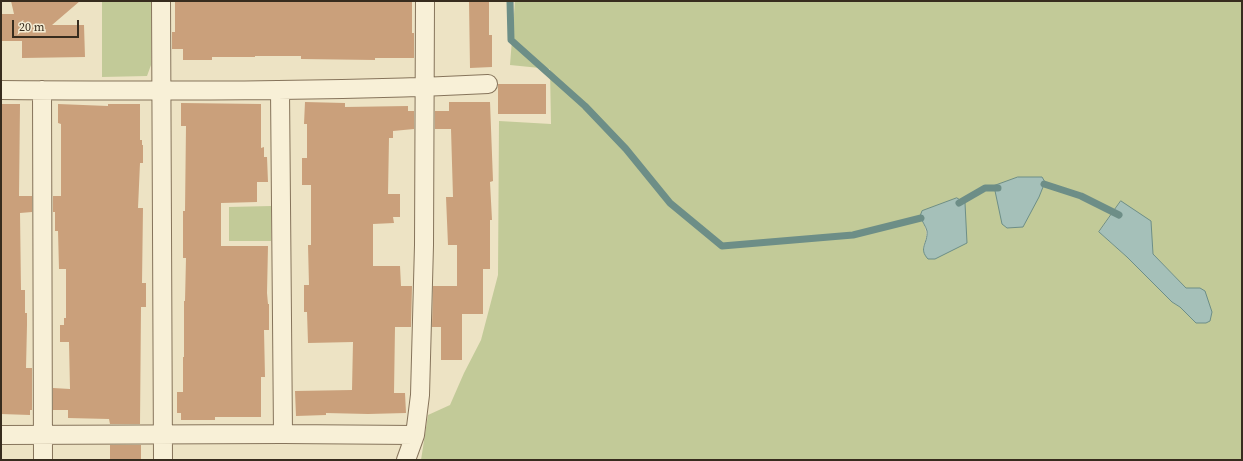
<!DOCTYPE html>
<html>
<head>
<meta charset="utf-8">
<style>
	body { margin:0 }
	#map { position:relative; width:1243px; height:461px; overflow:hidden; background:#ede3c4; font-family:"Source Serif 4",serif }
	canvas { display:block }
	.frame { position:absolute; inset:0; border:2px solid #372c1e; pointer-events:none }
	.scale { position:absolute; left:12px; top:20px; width:67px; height:18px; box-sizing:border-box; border:2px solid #372c1e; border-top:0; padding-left:5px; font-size:12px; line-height:14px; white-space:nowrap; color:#372c1e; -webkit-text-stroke:3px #f4ecd3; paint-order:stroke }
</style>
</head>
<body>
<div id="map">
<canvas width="1243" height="461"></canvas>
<div class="frame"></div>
<div class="scale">20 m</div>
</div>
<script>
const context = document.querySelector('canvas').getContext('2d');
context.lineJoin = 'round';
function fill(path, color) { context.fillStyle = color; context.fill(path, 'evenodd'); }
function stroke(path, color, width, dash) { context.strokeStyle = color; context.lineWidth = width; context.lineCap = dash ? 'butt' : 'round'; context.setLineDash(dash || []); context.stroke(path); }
fill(new Path2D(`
	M 102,1 L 151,1 L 151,65 L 147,76 L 102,77 Z
	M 515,1 L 1242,1 L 1242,460 L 421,460 L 428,415 L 450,405 L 464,373 L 481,340 L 498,275 L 499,121 L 551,124 L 550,69 L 510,65 ZM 1121,201 L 1152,246 L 1153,254 L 1186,288 L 1200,288 L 1196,323 L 1180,307 L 1172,302 L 1127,257 L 1099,232 ZM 920,216 L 967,243 L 923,248 C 929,233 926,229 920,216 Z
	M 271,206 L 271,241 L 229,241 L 229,207 Z`), '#c2ca98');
const water = new Path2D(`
	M 1018,177 L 1042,177 L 1045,182 L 1039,197 L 1023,227 L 1007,228 L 1002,224 L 994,186 Z
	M 957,198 L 965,203 L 967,243 L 935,259 L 928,259 C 918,248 928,244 927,231 C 926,227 922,221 920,216 L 922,211 Z
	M 1121,201 L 1151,221 L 1153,254 L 1186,288 L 1200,288 L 1205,291 L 1212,312 L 1210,321 L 1206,323 L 1196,323 L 1180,307 L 1172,302 L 1127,257 L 1099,232 Z`);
fill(water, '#a5c0b9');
stroke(water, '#6d8e87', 1);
stroke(new Path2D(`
	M 510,1 L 511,40 L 585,106 L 626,149 L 670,203 L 722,246 L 853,235 L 921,218
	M 1044,184 L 1081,196 L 1119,215
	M 959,203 L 985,188 L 998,188`), '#6d8e87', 7);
fill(new Path2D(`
	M 11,1 L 80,1 L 52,25 L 84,25 L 85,57 L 22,58 L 22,41 L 1,41 L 1,14 L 14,14 Z
	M 175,1 L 412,1 L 412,33 L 414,33 L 414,58 L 375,58 L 375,60 L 301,59 L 301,56 L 255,56 L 255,57 L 212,57 L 212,60 L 183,60 L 183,49 L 172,49 L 172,32 L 175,32 Z
	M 469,1 L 489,1 L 489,35 L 492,35 L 492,67 L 470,68 Z
	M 498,84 L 546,84 L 546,114 L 498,114 Z
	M 305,102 L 345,103 L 345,107 L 408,106 L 408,111 L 414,111 L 414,129 L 393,131 L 393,138 L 389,138 L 388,194 L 400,194 L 400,217 L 393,217 L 394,223 L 373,224 L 373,266 L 400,266 L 401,286 L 412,286 L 411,327 L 395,327 L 394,393 L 405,393 L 406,413 L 368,414 L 326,413 L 326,415 L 296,416 L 295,391 L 352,390 L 353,342 L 308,343 L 307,312 L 304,312 L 304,285 L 309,285 L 308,245 L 311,245 L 311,185 L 302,185 L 302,158 L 307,158 L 307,124 L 304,124 Z
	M 449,102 L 490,102 L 493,181 L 490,182 L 492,220 L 490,220 L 490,269 L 483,269 L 483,314 L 462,314 L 462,360 L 441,360 L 441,327 L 432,327 L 433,286 L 457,286 L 457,245 L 448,245 L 446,197 L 453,197 L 451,129 L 435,129 L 435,111 L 449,111 Z
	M 181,103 L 261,104 L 261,148 L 264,147 L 264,157 L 267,157 L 268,182 L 257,182 L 257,202 L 221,203 L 221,246 L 268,246 L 267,293 L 268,304 L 269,304 L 269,330 L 264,330 L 265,377 L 261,377 L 261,417 L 215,417 L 215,420 L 181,420 L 181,413 L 177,413 L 177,392 L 183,392 L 183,357 L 184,357 L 184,301 L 185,301 L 186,258 L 183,258 L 183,211 L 185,211 L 186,126 L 181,126 Z
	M 1,104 L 20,104 L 19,196 L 32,196 L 32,212 L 20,213 L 21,290 L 25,290 L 25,313 L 27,313 L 27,325 L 26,368 L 32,368 L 32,410 L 30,410 L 30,415 L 1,414 Z
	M 58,104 L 108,106 L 108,104 L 140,104 L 140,140 L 142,140 L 142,145 L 143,145 L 143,163 L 140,163 L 138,208 L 143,208 L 142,283 L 146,283 L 146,307 L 141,307 L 140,424 L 110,424 L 109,419 L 68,418 L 68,410 L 53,410 L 53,388 L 70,389 L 69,342 L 60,342 L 60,325 L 64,325 L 64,318 L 66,318 L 66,269 L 59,269 L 58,231 L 55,231 L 55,212 L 53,212 L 53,196 L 61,196 L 61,124 L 58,123 Z
	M 110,445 L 141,445 L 141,460 L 110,460 Z`), '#caa07b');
const street = new Path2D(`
	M 161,1 L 163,460
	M 1,90 C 163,91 326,92 488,84
	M 42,90 L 43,460
	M 280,90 L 283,434
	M 1,435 L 283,434 L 415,435
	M 406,460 L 415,435 L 420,395 L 424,245 L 425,1`);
stroke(street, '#86745b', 20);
stroke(street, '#f8f0d7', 18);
</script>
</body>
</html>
